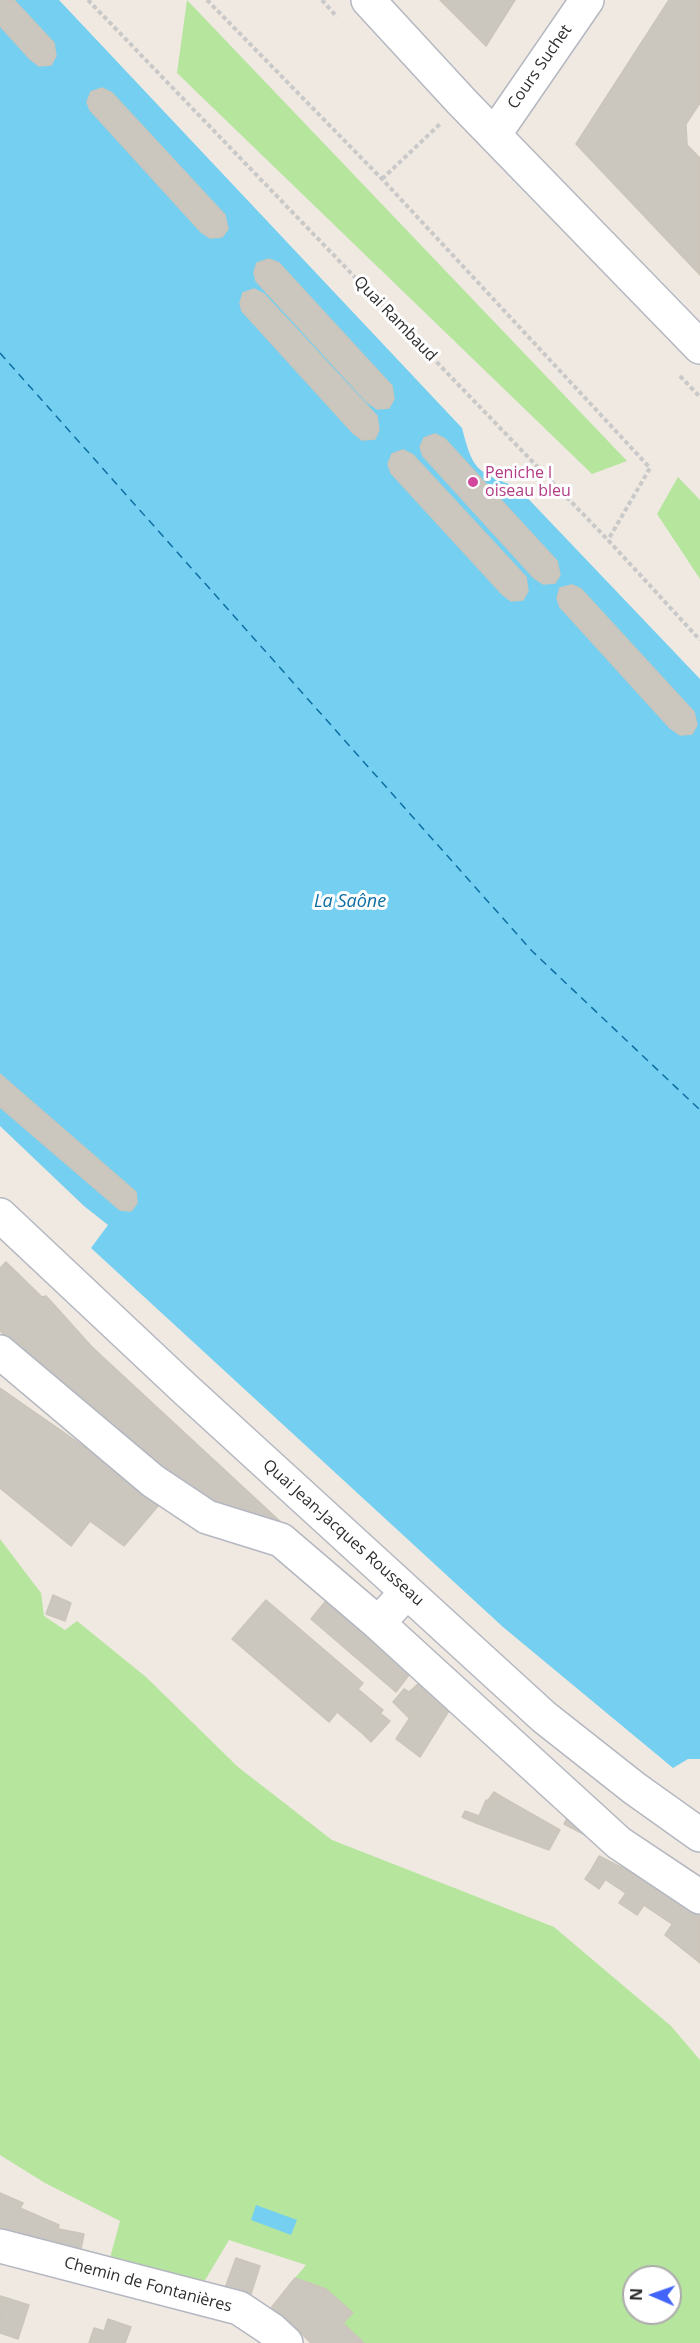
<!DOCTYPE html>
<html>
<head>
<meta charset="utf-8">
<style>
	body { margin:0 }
	#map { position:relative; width:700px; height:2343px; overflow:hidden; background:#efe9e1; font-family:"Open Sans",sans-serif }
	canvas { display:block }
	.north { position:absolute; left:622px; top:2265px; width:60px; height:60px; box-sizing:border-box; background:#fff; border:2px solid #ababab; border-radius:50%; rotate:272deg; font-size:16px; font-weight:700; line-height:24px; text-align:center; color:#2e2e2e }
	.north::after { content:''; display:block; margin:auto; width:21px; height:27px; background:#4264fb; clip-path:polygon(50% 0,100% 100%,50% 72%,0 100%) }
</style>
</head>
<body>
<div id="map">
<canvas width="700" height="2343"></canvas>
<div class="north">N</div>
</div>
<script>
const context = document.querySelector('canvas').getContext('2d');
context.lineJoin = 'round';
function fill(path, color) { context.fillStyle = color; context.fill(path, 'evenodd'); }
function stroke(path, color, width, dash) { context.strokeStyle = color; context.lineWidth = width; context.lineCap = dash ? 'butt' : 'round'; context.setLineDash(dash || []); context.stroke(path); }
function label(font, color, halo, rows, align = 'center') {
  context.font = font + ' "Open Sans",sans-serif'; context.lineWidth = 6; context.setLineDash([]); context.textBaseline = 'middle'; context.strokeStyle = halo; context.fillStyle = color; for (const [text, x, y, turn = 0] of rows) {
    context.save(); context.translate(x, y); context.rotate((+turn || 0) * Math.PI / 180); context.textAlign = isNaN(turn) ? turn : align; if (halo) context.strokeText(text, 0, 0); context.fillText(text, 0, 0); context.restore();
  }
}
fill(new Path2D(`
	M 187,0 L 627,461 L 592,474 L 177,73 Z
	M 678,477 L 700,500 L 700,579 L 657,514 Z
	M 0,1539 L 41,1593 L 44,1616 L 65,1630 L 77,1621 L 146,1677 L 238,1767 L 332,1840 L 554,1927 L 671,2026 L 700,2060 L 700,2343 L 364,2343 L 343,2323 L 352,2312 L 326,2289 L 295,2278 L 306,2265 L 229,2240 L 204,2282 L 110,2258 L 120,2221 L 45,2183 L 0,2155 ZM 634,2277 L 670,2277 L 670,2313 L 634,2313 Z`), '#b6e59e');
fill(new Path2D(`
	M 0,0 L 59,0 L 462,428 C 473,470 476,472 517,487 L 700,679 L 700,1759 L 688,1759 L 673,1768 L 503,1627 L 91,1248 L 108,1225 L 84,1206 L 0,1126 Z
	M 256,2205 L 297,2220 L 291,2235 L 251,2220 Z`), '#75cff0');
stroke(new Path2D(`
	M 0,353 L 532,951 L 700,1110`), '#0d6fa3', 1.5, [8, 6]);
const building = new Path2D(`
	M 0,0 L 14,0 L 54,43 L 56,56 L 51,65 L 39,66 L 30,59 L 0,26 Z
	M 440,0 L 515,0 L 486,46 Z
	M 669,0 L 700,0 L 700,44 L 658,17 Z
	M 658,17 L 700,44 L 700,103 L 686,124 L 687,145 L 700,158 L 700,275 L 576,144 Z
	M 102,88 L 112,93 L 225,215 L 228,229 L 222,237 L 210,238 L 201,232 L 90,110 L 87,102 L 91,92 Z
	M 269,259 L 279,263 L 392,386 L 394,399 L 389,408 L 377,409 L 367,402 L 256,281 L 254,272 L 257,263 Z
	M 254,289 L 264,294 L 377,416 L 379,430 L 375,439 L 362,440 L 353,433 L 242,311 L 240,303 L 243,293 Z
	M 435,434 L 445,439 L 557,561 L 560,575 L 555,583 L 543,584 L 534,578 L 423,456 L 420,447 L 424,438 Z
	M 403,450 L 413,455 L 526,577 L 528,591 L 523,600 L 511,601 L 502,594 L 391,473 L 388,464 L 392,454 Z
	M 572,585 L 581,589 L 694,712 L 697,725 L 692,734 L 680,735 L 670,728 L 560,607 L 557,598 L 560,588 Z
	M 0,1074 L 136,1192 L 137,1203 L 131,1211 L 120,1210 L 0,1107 Z
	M 6,1262 L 42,1297 L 46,1296 L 57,1308 L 18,1347 L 0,1331 L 0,1268 Z
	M 57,1308 L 92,1347 L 284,1525 L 216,1515 L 18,1347 Z
	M 0,1388 L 125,1475 L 164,1499 L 124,1546 L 90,1521 L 71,1546 L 0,1488 Z
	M 53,1595 L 71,1603 L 65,1621 L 46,1614 Z
	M 329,1597 L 415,1667 L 396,1692 L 311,1619 Z
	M 266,1600 L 363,1683 L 358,1689 L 383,1710 L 363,1734 L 337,1712 L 329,1722 L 232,1639 Z
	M 419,1683 L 428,1690 L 409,1718 L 393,1702 L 404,1689 L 409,1692 Z
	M 428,1690 L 450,1709 L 420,1757 L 396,1739 Z
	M 380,1713 L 390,1721 L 371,1742 L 363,1734 Z
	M 494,1792 L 502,1797 L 498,1806 L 488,1800 Z
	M 502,1797 L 560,1830 L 549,1850 L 476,1823 L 486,1800 L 498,1806 Z
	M 573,1806 L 589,1837 L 564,1824 Z
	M 465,1811 L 479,1816 L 476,1823 L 462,1817 Z
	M 599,1856 L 688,1901 L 672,1924 L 591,1870 Z
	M 591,1870 L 605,1880 L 599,1889 L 585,1879 Z
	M 626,1893 L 644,1905 L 637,1915 L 619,1903 Z
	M 688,1901 L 700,1907 L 700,1963 L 665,1935 Z
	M 0,2193 L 23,2203 L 20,2208 L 59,2225 L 53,2248 L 0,2234 Z
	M 59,2229 L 84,2234 L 80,2254 L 53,2248 Z
	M 236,2258 L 260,2266 L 250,2297 L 225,2288 Z
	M 295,2278 L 326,2289 L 299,2331 L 271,2308 Z
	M 326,2289 L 353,2313 L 343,2323 L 364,2343 L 311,2343 L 299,2331 Z
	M 0,2296 L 7,2298 L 0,2320 Z
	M 7,2298 L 29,2305 L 18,2339 L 0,2333 L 0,2320 Z
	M 108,2319 L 131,2327 L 125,2343 L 89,2343 L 94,2328 L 104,2331 Z`);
fill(building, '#cbc7bf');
stroke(building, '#cbc5ba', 1.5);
const minor = new Path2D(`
	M 368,0 L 462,102 L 700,347
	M 494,135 L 587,0
	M 0,1215 L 184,1388 L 544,1717 L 634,1788 L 700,1835
	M 0,1352 L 153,1481 L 207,1517 L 281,1540 L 378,1623 L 407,1592
	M 378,1623 L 619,1843 L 700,1897
	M 0,2246 L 239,2308 L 272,2330 L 286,2343`);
stroke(minor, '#b4b7c1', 36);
stroke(new Path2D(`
	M 88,0 L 608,540 L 700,640
	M 207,0 L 382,179 L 650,468 L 608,540
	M 322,0 L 337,17
	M 382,179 L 440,124
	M 680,376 L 700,397`), '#c9c9c9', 4, [4.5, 3]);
stroke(minor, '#fff', 33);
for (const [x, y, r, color] of [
	[473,482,6,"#d1479c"]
]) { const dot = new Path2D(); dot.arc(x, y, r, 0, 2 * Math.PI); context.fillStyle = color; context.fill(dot); stroke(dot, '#fff', 2); }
label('16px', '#2e2e2e', '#fff', [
	["Cours Suchet",540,67,-55],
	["Quai Rambaud",395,319,46],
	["Quai Jean-Jacques Rousseau",343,1533,42],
	["Chemin de Fontanières",148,2285,15]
]);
label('16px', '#b23c85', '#fff', [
	["Peniche l",485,473],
	["oiseau bleu",485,491]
], 'left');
label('italic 18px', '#0d6fa3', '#fff', [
	["La Saône",350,902]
]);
</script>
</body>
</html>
